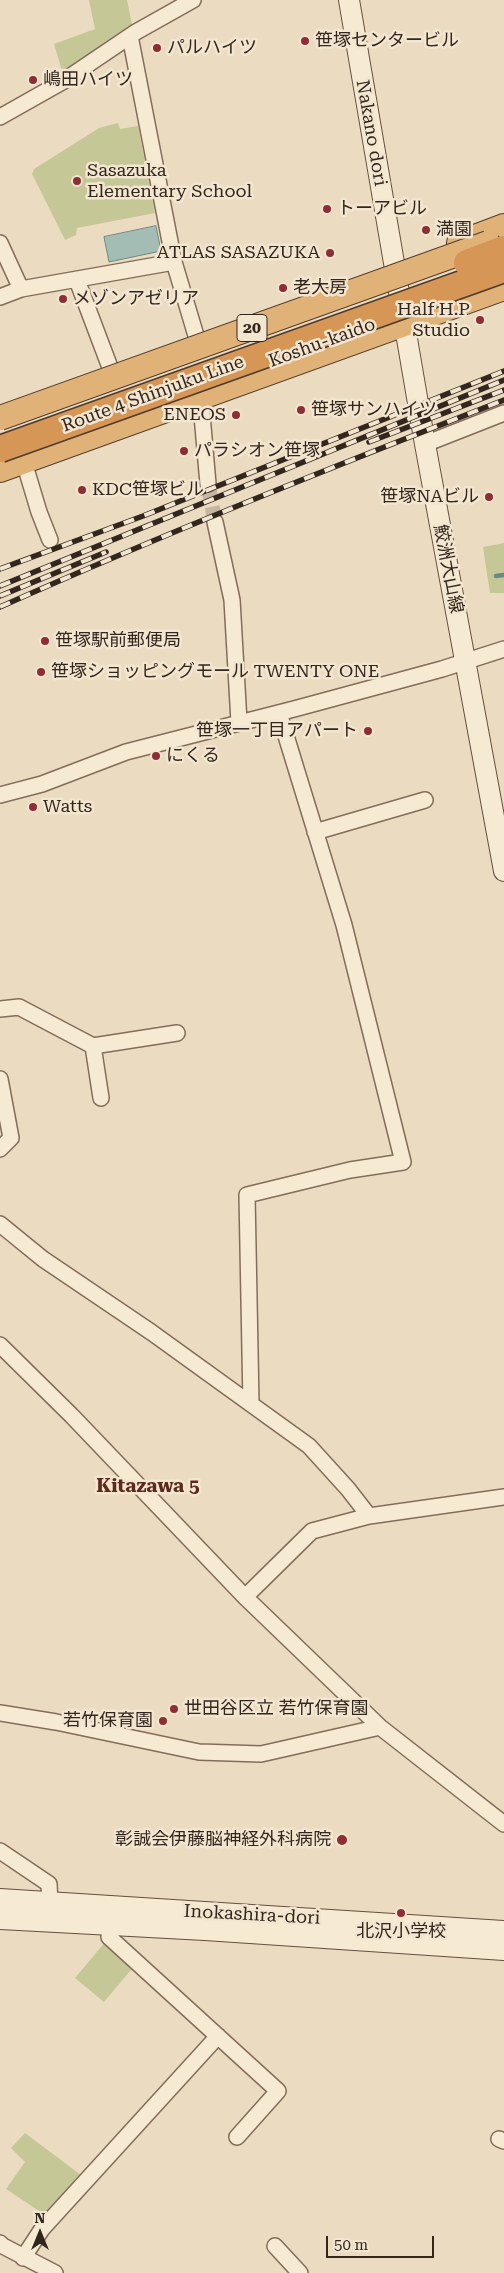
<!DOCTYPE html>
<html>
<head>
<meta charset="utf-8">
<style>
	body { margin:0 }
	#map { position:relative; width:504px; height:2273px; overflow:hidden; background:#ebdcc1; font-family:"Roboto Serif",serif }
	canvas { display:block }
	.north { position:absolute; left:15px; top:2208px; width:50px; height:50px; -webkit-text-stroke:4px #f3e6d0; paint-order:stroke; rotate:0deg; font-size:14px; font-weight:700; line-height:20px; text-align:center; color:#33261d }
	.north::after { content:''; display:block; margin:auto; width:18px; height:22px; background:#33261d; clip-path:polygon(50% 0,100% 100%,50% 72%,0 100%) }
	.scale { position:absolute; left:326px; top:2236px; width:108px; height:22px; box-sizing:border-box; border:2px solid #33261d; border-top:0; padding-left:6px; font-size:15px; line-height:18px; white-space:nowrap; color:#33261d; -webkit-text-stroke:4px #f3e6d0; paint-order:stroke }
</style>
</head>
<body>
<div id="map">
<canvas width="504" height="2273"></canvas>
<div class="north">N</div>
<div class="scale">50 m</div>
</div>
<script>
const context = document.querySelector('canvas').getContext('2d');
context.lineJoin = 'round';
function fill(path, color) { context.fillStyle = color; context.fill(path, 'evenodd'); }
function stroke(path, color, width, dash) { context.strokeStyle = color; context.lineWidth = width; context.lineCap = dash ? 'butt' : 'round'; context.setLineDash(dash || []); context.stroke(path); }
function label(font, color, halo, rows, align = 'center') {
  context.font = font + ' "Roboto Serif","Noto Sans JP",serif'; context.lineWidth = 5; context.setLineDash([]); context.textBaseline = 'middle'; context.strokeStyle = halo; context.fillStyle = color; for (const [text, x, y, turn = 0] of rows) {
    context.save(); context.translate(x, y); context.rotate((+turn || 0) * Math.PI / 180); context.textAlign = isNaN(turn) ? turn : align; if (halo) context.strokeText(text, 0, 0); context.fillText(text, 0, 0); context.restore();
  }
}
fill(new Path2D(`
	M 89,0 L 127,0 L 133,30 L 63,74 L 54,44 L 95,29 Z
	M 118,123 L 120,129 L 138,126 L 155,213 L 77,228 L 76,235 L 65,240 L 32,174 L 34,169 L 99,128 Z
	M 504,543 L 504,593 L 490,593 L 483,547 Z
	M 106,1941 L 136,1964 L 104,2002 L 75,1978 Z
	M 25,2133 L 81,2175 L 45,2215 L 6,2189 L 25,2162 L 11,2148 Z`), '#c5c896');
const water = new Path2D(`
	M 156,226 L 161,251 L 109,262 L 104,237 Z`);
fill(water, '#a3bdb4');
stroke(water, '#6b8a81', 1);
stroke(new Path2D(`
	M 496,576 L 504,575`), '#6b8a81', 4.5);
stroke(new Path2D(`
	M 208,484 L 215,522`), '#c6b8a0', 15, [15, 8]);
const minor = new Path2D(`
	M 130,36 L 174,262 L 197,339
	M 0,117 L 62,82 L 136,32 L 193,0
	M 0,243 L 21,289
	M 77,280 L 111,370
	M 0,297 L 21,289 L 174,262
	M 196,399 L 202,415 L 208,484
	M 425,444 L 504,413
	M 24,462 L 39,512 L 50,540
	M 215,522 L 232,600 L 239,722
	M 0,795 L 42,784 L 126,752 L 294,709 L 442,669 L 504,649
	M 315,832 L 425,800
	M 0,1009 L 19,1007 L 93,1046 L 177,1033
	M 93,1046 L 101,1098
	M 0,1079 L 11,1138 L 0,1149
	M 0,1224 L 43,1259 L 151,1332 L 309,1446 L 348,1489 L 369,1516
	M 0,1345 L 72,1416 L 245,1597 L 380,1727 L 504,1824
	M 251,1404 L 247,1195 L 350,1170 L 403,1162 L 344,925 L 279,713
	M 245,1597 L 312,1531 L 369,1516 L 504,1497
	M 0,1713 L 56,1722 L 199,1752 L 261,1754 L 380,1727
	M 0,1851 L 49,1884 L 50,1903
	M 110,1925 L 109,1937 L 278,2091 L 237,2137
	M 499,2139 L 504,2141
	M 0,2243 L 3,2246 L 55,2273
	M 275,2246 L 300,2273
	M 23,2258 L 42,2229 L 218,2036`);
const secondary = new Path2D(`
	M 349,0 L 425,444 L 504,871
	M 0,1899 L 504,1931
	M 0,1919 L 205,1930 L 504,1950`);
const trunk = new Path2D(`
	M 459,243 L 504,226
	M 0,470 L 504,288`);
stroke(minor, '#836d5a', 18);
stroke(secondary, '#644e3d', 22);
stroke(trunk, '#503c2e', 26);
stroke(minor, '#f6ead3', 15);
stroke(secondary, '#f6ead3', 20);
stroke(trunk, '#e1b278', 24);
const rail = new Path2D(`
	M 369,442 L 504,390
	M 0,569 L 143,516 L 504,371
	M 0,586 L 504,380
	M 0,596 L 106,552
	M 0,607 C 166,533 335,466 504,400`);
stroke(rail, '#33261d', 5.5);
stroke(rail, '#f3e6d0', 4, [11]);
const trunkBridge = new Path2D(`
	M 0,418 L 488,243`);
const motorwayBridge = new Path2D(`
	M 467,263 L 504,249
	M 0,449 L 504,269`);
stroke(trunkBridge, '#503c2e', 26, []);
stroke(motorwayBridge, '#503c2e', 29, []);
stroke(trunkBridge, '#e1b278', 24);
stroke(motorwayBridge, '#d69656', 26);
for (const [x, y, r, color] of [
	[305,41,5,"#8e2e34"],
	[157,48,5,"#8e2e34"],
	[33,80,5,"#8e2e34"],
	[77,181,5,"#8e2e34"],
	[327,209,5,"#8e2e34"],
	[426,230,5,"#8e2e34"],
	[330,253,5,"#8e2e34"],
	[283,288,5,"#8e2e34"],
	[63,299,5,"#8e2e34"],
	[480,320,5,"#8e2e34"],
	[301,410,5,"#8e2e34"],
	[236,415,5,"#8e2e34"],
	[184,451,5,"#8e2e34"],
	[82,490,5,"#8e2e34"],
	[489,497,5,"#8e2e34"],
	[45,641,5,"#8e2e34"],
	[41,672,5,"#8e2e34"],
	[368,731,5,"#8e2e34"],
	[156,756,5,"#8e2e34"],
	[33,807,5,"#8e2e34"],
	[174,1709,5,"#8e2e34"],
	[163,1721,5,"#8e2e34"],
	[342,1840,6,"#8e2e34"],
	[401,1913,5,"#8e2e34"]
]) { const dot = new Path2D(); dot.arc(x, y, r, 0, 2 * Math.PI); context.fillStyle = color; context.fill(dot); stroke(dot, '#f3e6d0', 2); }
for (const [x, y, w] of [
	[252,328,30]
]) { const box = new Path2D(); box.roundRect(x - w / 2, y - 13.5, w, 27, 4); context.fillStyle = '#f3e6d0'; context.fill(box); stroke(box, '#33261d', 1); }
label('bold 16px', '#33261d', null, [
	["20",252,328]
]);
label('18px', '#33261d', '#f3e6d0', [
	["笹塚センタービル",315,41],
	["パルハイツ",167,48],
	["嶋田ハイツ",43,80],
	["Sasazuka",87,171],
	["Elementary School",87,192],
	["トーアビル",337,209],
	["満園",436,230],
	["ATLAS SASAZUKA",320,253,"right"],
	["老大房",293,288],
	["メゾンアゼリア",73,299],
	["Half H.P",470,310,"right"],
	["Studio",470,331,"right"],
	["笹塚サンハイツ",311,410],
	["ENEOS",226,415,"right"],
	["パラシオン笹塚",194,451],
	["KDC笹塚ビル",92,490],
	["笹塚NAビル",479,497,"right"],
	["笹塚駅前郵便局",55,641],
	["笹塚ショッピングモール TWENTY ONE",51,672],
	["笹塚一丁目アパート",358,731,"right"],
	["にくる",166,756],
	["Watts",43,807],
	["世田谷区立 若竹保育園",184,1709],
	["若竹保育園",153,1721,"right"],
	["彰誠会伊藤脳神経外科病院",331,1840,"right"],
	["北沢小学校",401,1932,"center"]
], 'left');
label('18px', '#33261d', '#f3e6d0', [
	["Nakano dori",371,133,80],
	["Koshu-kaido",322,343,-20],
	["Route 4 Shinjuku Line",153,394,-20],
	["鮫洲大山線",448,569,79],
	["Inokashira-dori",252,1915,3]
]);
label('bold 19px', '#5d291f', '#f3e6d0', [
	["Kitazawa 5",148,1486]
]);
</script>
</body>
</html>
